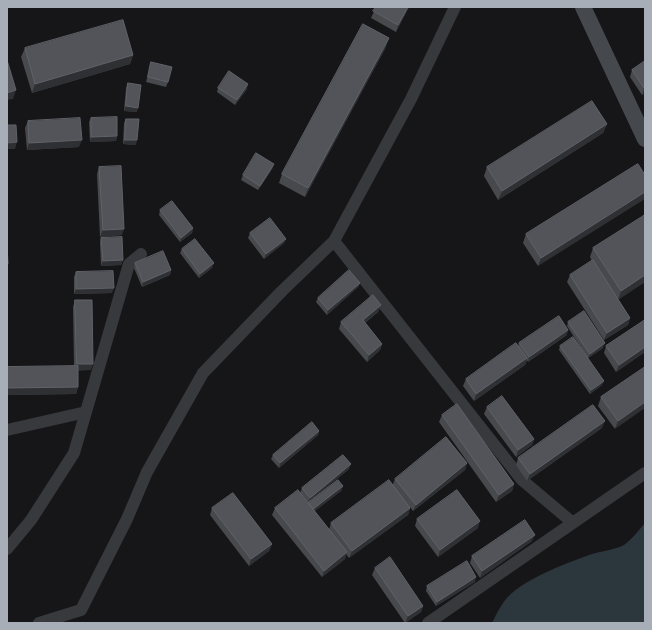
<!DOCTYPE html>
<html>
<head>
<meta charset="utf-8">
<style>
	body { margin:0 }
	#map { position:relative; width:652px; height:630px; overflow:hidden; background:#161618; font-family:"Fira Sans",sans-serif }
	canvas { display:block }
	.frame { position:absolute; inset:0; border:8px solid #a8aeb8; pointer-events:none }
</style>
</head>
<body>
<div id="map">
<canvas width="652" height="630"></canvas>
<div class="frame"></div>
</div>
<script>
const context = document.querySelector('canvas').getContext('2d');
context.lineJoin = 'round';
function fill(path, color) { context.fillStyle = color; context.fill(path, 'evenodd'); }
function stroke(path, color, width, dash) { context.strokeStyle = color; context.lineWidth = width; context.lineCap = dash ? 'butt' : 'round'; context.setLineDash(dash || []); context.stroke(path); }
fill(new Path2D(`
	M 645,523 L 645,623 L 492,623 C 497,613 503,600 512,593 C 532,576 567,563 592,554 C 602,551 614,550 624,545 C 632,539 639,530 645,523 Z`), '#2c363d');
stroke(new Path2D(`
	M 334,241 L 522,480 L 573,523
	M 7,430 L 86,412
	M 7,549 L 31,520 L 74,453 L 129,264 L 141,254
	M 39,623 L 81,610 L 127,519 L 147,472 L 203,373 L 282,291 L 334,241 L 411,99 L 455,7
	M 428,623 L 645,473`), '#37393d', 12);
stroke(new Path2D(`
	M 583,7 L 645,139`), '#45484d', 16);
fill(new Path2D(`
	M 376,7 L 409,7 L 396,32 L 371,18 Z
	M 386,47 L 305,197 L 279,183 L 282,174 Z
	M 25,48 L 133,55 L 130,64 L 32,93 L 21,57 Z
	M 645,61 L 645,93 L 642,95 L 630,77 L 632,70 Z
	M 151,62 L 168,82 L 166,87 L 146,82 Z
	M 128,83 L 137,112 L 124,111 L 126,88 Z
	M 218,88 L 247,89 L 235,105 L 217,92 Z
	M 91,118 L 117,136 L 116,141 L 90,142 L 89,122 Z
	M 126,119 L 136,145 L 123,144 L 124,123 Z
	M 28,121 L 79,147 L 27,150 L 25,128 Z
	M 607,124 L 603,133 L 498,200 L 484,176 L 487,167 Z
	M 274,164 L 272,169 L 258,190 L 241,180 L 243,175 Z
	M 638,164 L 538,266 L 523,243 L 526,234 Z
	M 99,167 L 122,235 L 100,237 L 97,174 Z
	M 160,210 L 193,228 L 192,233 L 180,242 L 159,215 Z
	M 645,215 L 645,282 L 618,299 L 630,318 L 628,325 L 604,340 L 567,282 L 570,275 L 592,261 L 590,257 L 593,248 Z
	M 250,233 L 284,243 L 264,259 L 248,238 Z
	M 101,238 L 123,260 L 121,265 L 101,266 L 100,242 Z
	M 182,249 L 212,268 L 199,278 L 180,253 Z
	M 135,263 L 171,270 L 170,275 L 142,287 L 134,268 Z
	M 76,272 L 112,293 L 74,294 L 74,277 Z
	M 360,283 L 358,287 L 327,315 L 316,302 L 318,298 Z
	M 75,300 L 91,370 L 78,370 L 78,387 L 76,394 L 7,395 L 7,367 L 74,366 L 73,307 Z
	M 381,305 L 378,312 L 365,323 L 382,344 L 380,350 L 367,362 L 339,329 L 341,322 Z
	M 645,320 L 645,352 L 616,372 L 604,353 L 606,346 Z
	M 568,322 L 603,348 L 588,358 L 602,385 L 590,394 L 559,350 L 560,346 L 585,354 L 567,326 Z
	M 567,335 L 528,362 L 527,360 L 525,365 L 474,401 L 463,386 L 466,379 L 518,346 L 519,343 Z
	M 645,367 L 615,429 L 598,406 L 601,397 Z
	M 487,407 L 534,439 L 532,445 L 516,457 L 484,414 Z
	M 442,415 L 514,484 L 512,491 L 496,502 L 439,422 Z
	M 602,428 L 527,481 L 516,465 L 518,458 Z
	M 319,431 L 318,435 L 279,468 L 271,459 L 273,455 Z
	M 467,463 L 465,470 L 413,511 L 410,507 L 410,508 L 408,515 L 349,558 L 346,554 L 345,559 L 322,577 L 272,515 L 275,508 L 308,503 L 343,486 L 341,491 L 314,511 L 329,530 L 331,523 L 393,484 L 395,479 Z
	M 349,469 L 308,502 L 300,493 L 302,488 Z
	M 212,508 L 272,544 L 269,551 L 249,566 L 210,515 Z
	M 417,519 L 478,528 L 438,557 L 415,526 Z
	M 532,541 L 480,578 L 470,563 L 472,556 Z
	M 375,568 L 423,606 L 421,612 L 405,623 L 372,575 Z
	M 475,582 L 436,606 L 426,591 L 427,586 Z`), '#47494d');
fill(new Path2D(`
	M 408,7 L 409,7 L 396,32 L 398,25 Z
	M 389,38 L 386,47 L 305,197 L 308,188 Z
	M 133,55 L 130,64 L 32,93 L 35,84 Z
	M 248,84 L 247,89 L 235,105 L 237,100 Z
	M 644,88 L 645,88 L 645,93 L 642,95 Z
	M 16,90 L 13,99 L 7,100 L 7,93 Z
	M 126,106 L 138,108 L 137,112 L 124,111 Z
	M 607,124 L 603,133 L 498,200 L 502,191 Z
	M 117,136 L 116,141 L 90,142 L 91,137 Z
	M 82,140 L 79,147 L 27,150 L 29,143 Z
	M 125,140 L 137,140 L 136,145 L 123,144 Z
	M 17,142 L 15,149 L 7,149 L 7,143 Z
	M 274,164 L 272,169 L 258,190 L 260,186 Z
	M 645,192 L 645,199 L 538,266 L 541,258 Z
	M 193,228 L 192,233 L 180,242 L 181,238 Z
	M 124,229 L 122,235 L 100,237 L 103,230 Z
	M 286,239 L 284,243 L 264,259 L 266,254 Z
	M 123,260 L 121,265 L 101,266 L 103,261 Z
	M 214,263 L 212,268 L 199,278 L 200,274 Z
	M 171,270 L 170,275 L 142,287 L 143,282 Z
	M 645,275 L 645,282 L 618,300 L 621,291 Z
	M 360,283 L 358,287 L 327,315 L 328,310 Z
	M 114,288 L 112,293 L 74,294 L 76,289 Z
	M 381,305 L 378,312 L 360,327 L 363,320 Z
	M 630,318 L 628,325 L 604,340 L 607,333 Z
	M 568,330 L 567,335 L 528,362 L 529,357 Z
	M 605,343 L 603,348 L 588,358 L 590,354 Z
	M 382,344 L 380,350 L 367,362 L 369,355 Z
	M 645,347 L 645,352 L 616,372 L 619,365 Z
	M 527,358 L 525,365 L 474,401 L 476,394 Z
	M 77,364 L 93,364 L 91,370 L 74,371 Z
	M 604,381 L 602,385 L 590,394 L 591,390 Z
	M 78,387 L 76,394 L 7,395 L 7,388 Z
	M 645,402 L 645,408 L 615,429 L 618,421 Z
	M 605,421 L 602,428 L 527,481 L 530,474 Z
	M 319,431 L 318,435 L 279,468 L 280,463 Z
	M 534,439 L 532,445 L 516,457 L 518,450 Z
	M 467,463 L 465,470 L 413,511 L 416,505 Z
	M 351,464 L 349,469 L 308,502 L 310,498 Z
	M 514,484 L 512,491 L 496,502 L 499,495 Z
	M 343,486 L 341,491 L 310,515 L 311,511 Z
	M 410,508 L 408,515 L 349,558 L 352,551 Z
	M 480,521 L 478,528 L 438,557 L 440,550 Z
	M 535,535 L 532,541 L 480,578 L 482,571 Z
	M 272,544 L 269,551 L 249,566 L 251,559 Z
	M 347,552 L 345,559 L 322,577 L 324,571 Z
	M 476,577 L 475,582 L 436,606 L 437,602 Z
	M 423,606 L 421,612 L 405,623 L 408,616 Z`), '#2f3033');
const building = new Path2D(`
	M 376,7 L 408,7 L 398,25 L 373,11 Z
	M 123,20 L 133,55 L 35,84 L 25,48 Z
	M 363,24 L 389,38 L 308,188 L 282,174 Z
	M 7,60 L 16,90 L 7,93 Z
	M 645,61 L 645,88 L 644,88 L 632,70 Z
	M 151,62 L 172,67 L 168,82 L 148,77 Z
	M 229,71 L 248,84 L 237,100 L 218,88 Z
	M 128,83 L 141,85 L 138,108 L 126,106 Z
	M 592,101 L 607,124 L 502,191 L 487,167 Z
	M 117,117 L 117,136 L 91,137 L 91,118 Z
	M 80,118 L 82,140 L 29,143 L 28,121 Z
	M 126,119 L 139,119 L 137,140 L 125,140 Z
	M 7,125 L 16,125 L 17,142 L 7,143 Z
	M 256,153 L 274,164 L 260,186 L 243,175 Z
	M 638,164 L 645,175 L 645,192 L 541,258 L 526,234 Z
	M 121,166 L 124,229 L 103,230 L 99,167 Z
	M 172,201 L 193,228 L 181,238 L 160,210 Z
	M 645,215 L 645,275 L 621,291 L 593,248 Z
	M 270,218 L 286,239 L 266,254 L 250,233 Z
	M 122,237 L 123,260 L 103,261 L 101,238 Z
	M 195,239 L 214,263 L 200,274 L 182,249 Z
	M 7,243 L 8,264 L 7,264 Z
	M 163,251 L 171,270 L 143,282 L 135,263 Z
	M 593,260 L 630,318 L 607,333 L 570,275 Z
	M 349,270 L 360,283 L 328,310 L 318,298 Z
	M 113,271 L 114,288 L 76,289 L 76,272 Z
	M 373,295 L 381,305 L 363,320 L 382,344 L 369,355 L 341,322 Z
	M 75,300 L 92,300 L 93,364 L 77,364 Z
	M 584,311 L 605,343 L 590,354 L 568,322 Z
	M 559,316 L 568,330 L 529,357 L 519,343 Z
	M 645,320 L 645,347 L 619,365 L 606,346 Z
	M 573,337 L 604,381 L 591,390 L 560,346 Z
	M 516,343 L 527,358 L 476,394 L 466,379 Z
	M 78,366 L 78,387 L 7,388 L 7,367 Z
	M 645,367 L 645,402 L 618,421 L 601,397 Z
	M 502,396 L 534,439 L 518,450 L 487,407 Z
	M 457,404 L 514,484 L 499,495 L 442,415 Z
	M 593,405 L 605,421 L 530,474 L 518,458 Z
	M 312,422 L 319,431 L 280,463 L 273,455 Z
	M 446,437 L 467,463 L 416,505 L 395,479 Z
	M 343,455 L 351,464 L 310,498 L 302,488 Z
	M 338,480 L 343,486 L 313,509 L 308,503 Z
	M 389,480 L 410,508 L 352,551 L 331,523 Z
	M 298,490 L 347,552 L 324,571 L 275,508 Z
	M 457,490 L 480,521 L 440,550 L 417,519 Z
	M 233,493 L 272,544 L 251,559 L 212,508 Z
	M 525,520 L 535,535 L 482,571 L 472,556 Z
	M 390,557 L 423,606 L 408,616 L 375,568 Z
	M 467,561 L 476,577 L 437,602 L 427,586 Z`);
fill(building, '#525459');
stroke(building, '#5f6268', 1);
</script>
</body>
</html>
